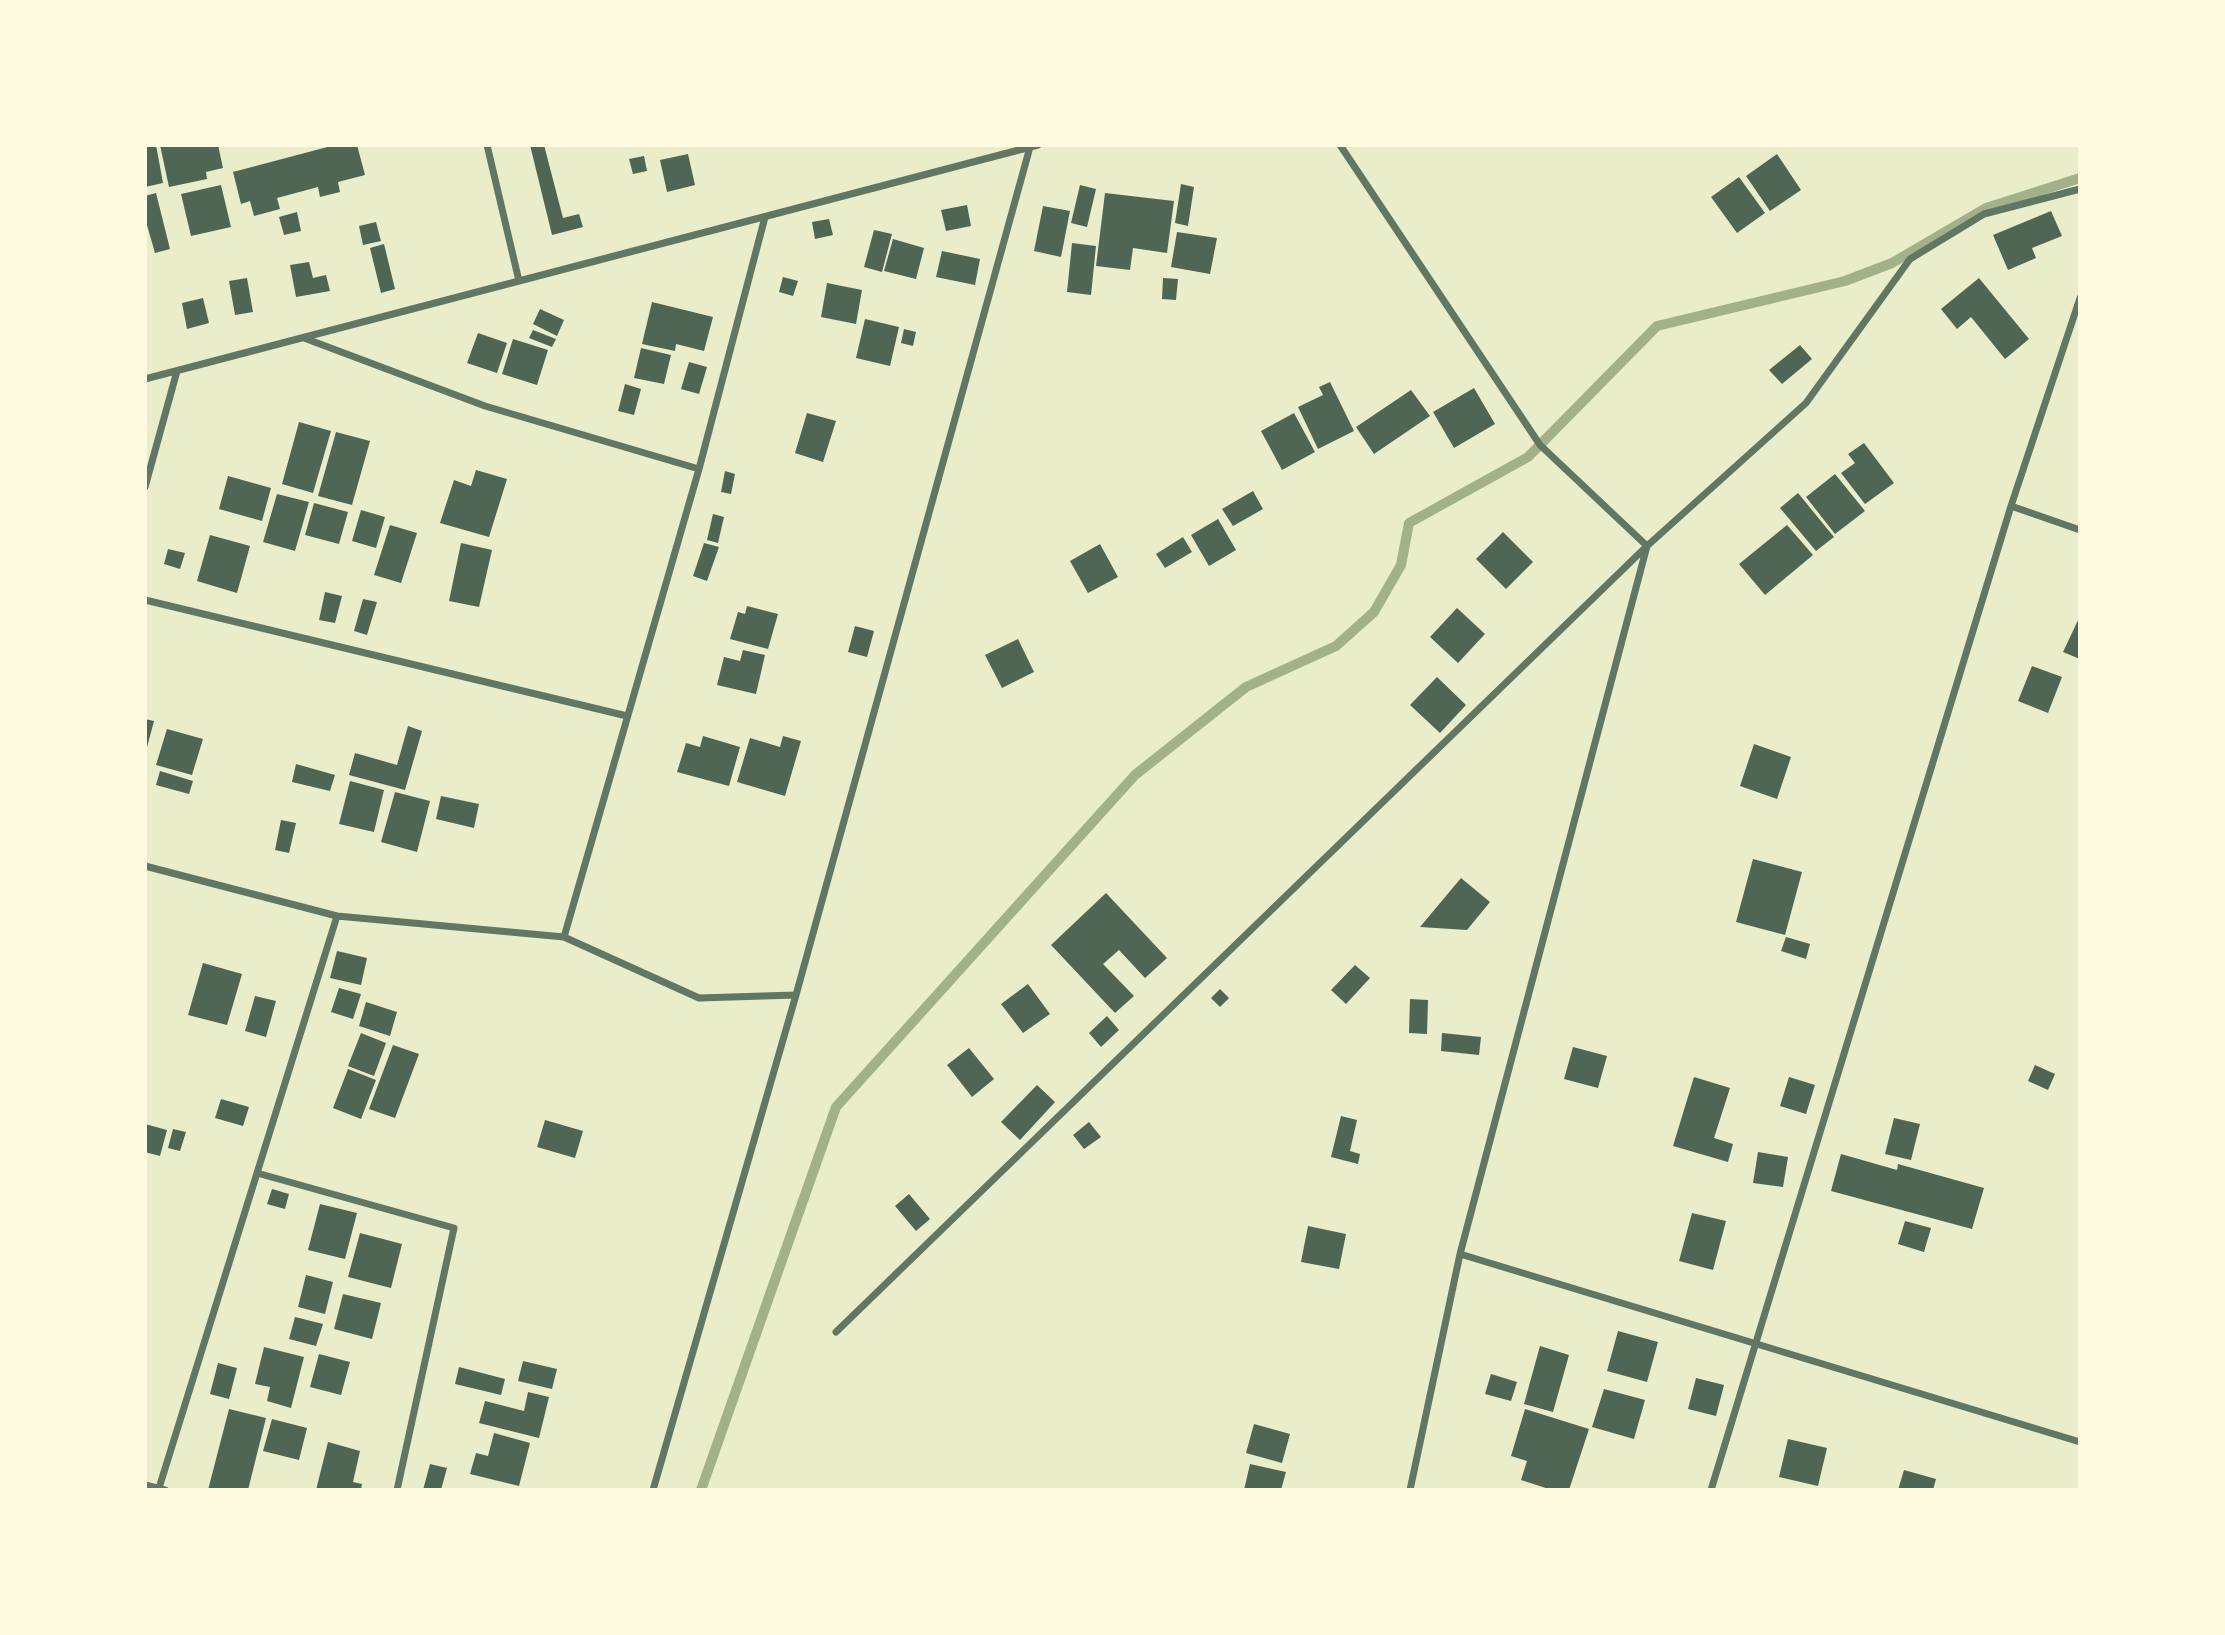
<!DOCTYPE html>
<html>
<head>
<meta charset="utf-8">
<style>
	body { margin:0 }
	#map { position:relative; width:2225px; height:1635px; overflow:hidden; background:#e9edc9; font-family:"Titillium Web",sans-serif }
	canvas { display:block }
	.frame { position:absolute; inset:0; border:147px solid #fefae0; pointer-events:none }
</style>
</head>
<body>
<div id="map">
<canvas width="2225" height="1635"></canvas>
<div class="frame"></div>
</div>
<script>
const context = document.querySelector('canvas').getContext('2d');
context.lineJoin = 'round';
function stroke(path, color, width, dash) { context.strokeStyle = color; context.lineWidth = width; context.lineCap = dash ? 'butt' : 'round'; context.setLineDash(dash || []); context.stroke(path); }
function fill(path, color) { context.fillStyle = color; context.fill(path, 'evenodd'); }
stroke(new Path2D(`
	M 701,1490 L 836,1107 L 1135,775 L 1246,687 L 1336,646 L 1374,612 L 1401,565 L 1409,523 L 1528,457 L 1657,326 L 1845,281 L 1892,263 L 1986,208 L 2080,178`), '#a3b18a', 10);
fill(new Path2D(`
	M 145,145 L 156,145 L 163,183 L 145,187 Z
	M 160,145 L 218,145 L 223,168 L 206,172 L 207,179 L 169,187 Z
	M 335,145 L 357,145 L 365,175 L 338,182 L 340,192 L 320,197 L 318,187 L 277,198 L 280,209 L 254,216 L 250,201 L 241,204 L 233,172 Z
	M 530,145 L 544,145 L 563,218 L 579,214 L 583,227 L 552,235 Z
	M 688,154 L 695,185 L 667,192 L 660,160 Z
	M 1777,154 L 1801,190 L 1770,211 L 1746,176 Z
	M 644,156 L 647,171 L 633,174 L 629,159 Z
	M 1739,177 L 1765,213 L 1737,233 L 1711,197 Z
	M 1181,184 L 1194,187 L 1188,226 L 1175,223 Z
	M 221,185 L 231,227 L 191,236 L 181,194 Z
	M 1080,185 L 1096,189 L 1087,227 L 1071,223 Z
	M 156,193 L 170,249 L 155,253 L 145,218 L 145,196 Z
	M 1105,193 L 1174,201 L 1167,253 L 1133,248 L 1130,270 L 1096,266 Z
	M 967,205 L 971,226 L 946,231 L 941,210 Z
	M 1043,206 L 1070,211 L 1061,257 L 1034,251 Z
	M 2051,211 L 2062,236 L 2032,248 L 2036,258 L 2008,270 L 1993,235 Z
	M 297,212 L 301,231 L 284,235 L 279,217 Z
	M 829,219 L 833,235 L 815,239 L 812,222 Z
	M 376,222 L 381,241 L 363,245 L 359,226 Z
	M 874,230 L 892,234 L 882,272 L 864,267 Z
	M 1177,232 L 1217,238 L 1210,274 L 1171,267 Z
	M 893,239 L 924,248 L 916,279 L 884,271 Z
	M 1072,243 L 1096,246 L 1091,295 L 1067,292 Z
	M 384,244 L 395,289 L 381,293 L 370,248 Z
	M 942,251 L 980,259 L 975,285 L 936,277 Z
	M 309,262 L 313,278 L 326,275 L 330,291 L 296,297 L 290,265 Z
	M 783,277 L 798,281 L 793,296 L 779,292 Z
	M 247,278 L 253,312 L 235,315 L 229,281 Z
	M 1163,278 L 1178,279 L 1176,300 L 1162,299 Z
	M 1979,278 L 2029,339 L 2005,359 L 1971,317 L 1957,329 L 1941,309 Z
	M 827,283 L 862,290 L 856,324 L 821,317 Z
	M 203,298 L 209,323 L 187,329 L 182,303 Z
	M 652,302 L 713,317 L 704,351 L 676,344 L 675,351 L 642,344 Z
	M 540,309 L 564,320 L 557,336 L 533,324 Z
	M 865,319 L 899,327 L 890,366 L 856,358 Z
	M 904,329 L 916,332 L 913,346 L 901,343 Z
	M 533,330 L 556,339 L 552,347 L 529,338 Z
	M 478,333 L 507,343 L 497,373 L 467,363 Z
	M 513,339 L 548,350 L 537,385 L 502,374 Z
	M 1800,345 L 1812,359 L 1782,384 L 1769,370 Z
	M 641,348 L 671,355 L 664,384 L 634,378 Z
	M 689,362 L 707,367 L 699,394 L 681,389 Z
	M 1330,382 L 1354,431 L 1318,449 L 1298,407 L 1323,395 L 1319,387 Z
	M 625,384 L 641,389 L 634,415 L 618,411 Z
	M 1474,388 L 1495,424 L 1454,448 L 1433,412 Z
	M 1411,390 L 1430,416 L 1374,454 L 1356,427 Z
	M 807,413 L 836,421 L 823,462 L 795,453 Z
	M 1294,413 L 1315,452 L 1282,470 L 1261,431 Z
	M 299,422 L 331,431 L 313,493 L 282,484 Z
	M 336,432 L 370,441 L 352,505 L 318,496 Z
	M 1864,443 L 1894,483 L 1865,504 L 1841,473 L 1855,463 L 1848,454 Z
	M 476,470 L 507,479 L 489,537 L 440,523 L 454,480 L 471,486 Z
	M 725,471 L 735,474 L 731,494 L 721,492 Z
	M 1835,474 L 1865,511 L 1835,534 L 1806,497 Z
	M 228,476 L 271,488 L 262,521 L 219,509 Z
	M 1253,491 L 1263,509 L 1233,526 L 1222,509 Z
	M 1798,493 L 1834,537 L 1816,551 L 1780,508 Z
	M 277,494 L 309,502 L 295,551 L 263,542 Z
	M 314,503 L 348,512 L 339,544 L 305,535 Z
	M 361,510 L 385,517 L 376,548 L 352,541 Z
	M 713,514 L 724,517 L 718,543 L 707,540 Z
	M 1218,519 L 1236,550 L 1209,566 L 1191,535 Z
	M 390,525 L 417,533 L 401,583 L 374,575 Z
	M 1787,525 L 1813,555 L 1765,595 L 1739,564 Z
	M 1503,532 L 1533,562 L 1506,589 L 1476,559 Z
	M 210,535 L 250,546 L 237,593 L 197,581 Z
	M 1183,537 L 1192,552 L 1165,568 L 1156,554 Z
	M 461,543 L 492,550 L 479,607 L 449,601 Z
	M 704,543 L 719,547 L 707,581 L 693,576 Z
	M 1100,544 L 1118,577 L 1088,593 L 1070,561 Z
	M 168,549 L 185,553 L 180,569 L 164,564 Z
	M 325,592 L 342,596 L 335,623 L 319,620 Z
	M 363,599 L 377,602 L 367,635 L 354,631 Z
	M 747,606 L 778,614 L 768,649 L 730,639 L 738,612 L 745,614 Z
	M 1457,608 L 1485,634 L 1458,663 L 1430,637 Z
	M 2080,616 L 2080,659 L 2063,652 Z
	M 855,626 L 874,631 L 867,657 L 848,652 Z
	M 1018,639 L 1034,672 L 1002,688 L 985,655 Z
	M 743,650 L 765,655 L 756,694 L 717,685 L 724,657 L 740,661 Z
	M 2032,666 L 2062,677 L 2048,713 L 2018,701 Z
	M 1437,677 L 1466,705 L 1440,733 L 1410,705 Z
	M 145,719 L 154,721 L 146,751 L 145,751 Z
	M 408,726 L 422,731 L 405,790 L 349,775 L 355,753 L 397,765 Z
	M 167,729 L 203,739 L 192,775 L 156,765 Z
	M 703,736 L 740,747 L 729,786 L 677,772 L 686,743 L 700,747 Z
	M 783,736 L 801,741 L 785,796 L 737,782 L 750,738 L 780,747 Z
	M 1754,744 L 1791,757 L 1777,799 L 1740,786 Z
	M 296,764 L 335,775 L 330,791 L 292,782 Z
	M 160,771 L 193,781 L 189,794 L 156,785 Z
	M 350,781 L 384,790 L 374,832 L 339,824 Z
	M 395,792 L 430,801 L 417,852 L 381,842 Z
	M 441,796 L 479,804 L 474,828 L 436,819 Z
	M 281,820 L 296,823 L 289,853 L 275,850 Z
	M 1753,859 L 1802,872 L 1785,935 L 1736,922 Z
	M 1461,878 L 1490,902 L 1467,930 L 1420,927 Z
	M 1106,893 L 1167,958 L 1145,978 L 1119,950 L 1103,964 L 1134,996 L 1115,1013 L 1051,945 Z
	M 1786,937 L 1810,944 L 1806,959 L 1781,951 Z
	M 337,951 L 367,958 L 361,985 L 330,978 Z
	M 203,963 L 242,974 L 227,1025 L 188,1015 Z
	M 1355,965 L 1370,978 L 1346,1004 L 1331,990 Z
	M 1028,984 L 1050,1014 L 1023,1033 L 1001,1004 Z
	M 339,988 L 361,994 L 353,1019 L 331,1012 Z
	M 1220,989 L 1229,998 L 1220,1007 L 1211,998 Z
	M 255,996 L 276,1001 L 266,1037 L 245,1031 Z
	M 1410,999 L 1428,1000 L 1427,1034 L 1409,1033 Z
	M 366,1002 L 397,1012 L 390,1036 L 359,1026 Z
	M 1107,1016 L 1119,1030 L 1101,1047 L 1089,1033 Z
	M 361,1033 L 386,1043 L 374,1076 L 348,1066 Z
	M 1442,1033 L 1481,1037 L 1479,1055 L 1441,1051 Z
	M 393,1045 L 419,1054 L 395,1118 L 369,1109 Z
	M 1573,1047 L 1607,1056 L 1598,1088 L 1564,1079 Z
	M 969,1048 L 994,1079 L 972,1097 L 947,1065 Z
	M 2035,1065 L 2055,1074 L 2048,1090 L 2028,1081 Z
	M 348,1069 L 376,1080 L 361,1119 L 333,1108 Z
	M 1694,1077 L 1730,1088 L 1714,1138 L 1733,1144 L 1728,1162 L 1673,1146 Z
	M 1789,1077 L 1815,1085 L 1806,1114 L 1780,1106 Z
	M 1037,1085 L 1055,1102 L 1020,1140 L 1001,1122 Z
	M 221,1099 L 249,1107 L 243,1126 L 215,1118 Z
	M 1341,1116 L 1357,1120 L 1350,1151 L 1360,1154 L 1358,1164 L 1331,1157 Z
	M 1894,1118 L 1920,1124 L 1911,1160 L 1885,1154 Z
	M 545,1120 L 583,1131 L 575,1158 L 537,1147 Z
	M 1089,1122 L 1101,1137 L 1084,1149 L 1073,1135 Z
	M 145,1124 L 167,1130 L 160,1156 L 145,1152 Z
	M 173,1129 L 186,1132 L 180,1151 L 168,1148 Z
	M 1758,1152 L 1788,1157 L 1783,1187 L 1753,1183 Z
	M 1841,1154 L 1897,1170 L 1898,1164 L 1984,1188 L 1972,1229 L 1831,1191 Z
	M 272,1189 L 289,1194 L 285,1209 L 267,1204 Z
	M 909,1194 L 930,1219 L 916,1231 L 895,1206 Z
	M 320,1204 L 357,1213 L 345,1259 L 308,1250 Z
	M 1692,1213 L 1726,1221 L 1713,1270 L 1679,1261 Z
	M 1905,1221 L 1931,1228 L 1924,1252 L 1898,1244 Z
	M 1308,1226 L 1346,1234 L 1339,1269 L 1301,1262 Z
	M 360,1233 L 402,1244 L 391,1288 L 348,1277 Z
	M 306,1275 L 333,1282 L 325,1314 L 298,1307 Z
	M 343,1294 L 381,1303 L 372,1339 L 334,1329 Z
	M 295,1317 L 323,1324 L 316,1346 L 289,1339 Z
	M 1618,1331 L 1658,1342 L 1647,1382 L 1607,1371 Z
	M 1540,1346 L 1569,1355 L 1553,1412 L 1524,1404 Z
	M 264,1347 L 304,1357 L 291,1408 L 267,1401 L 270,1387 L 255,1384 Z
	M 319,1354 L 350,1362 L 341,1395 L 310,1387 Z
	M 523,1361 L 557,1369 L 552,1389 L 518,1381 Z
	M 218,1363 L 237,1368 L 229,1399 L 210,1394 Z
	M 459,1367 L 505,1379 L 501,1395 L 455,1384 Z
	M 1491,1374 L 1517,1382 L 1511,1401 L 1485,1394 Z
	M 1696,1378 L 1724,1385 L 1716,1416 L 1688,1409 Z
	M 1604,1389 L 1645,1400 L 1634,1439 L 1592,1427 Z
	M 528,1392 L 549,1397 L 539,1438 L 479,1423 L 485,1401 L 524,1411 Z
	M 229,1409 L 266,1418 L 248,1490 L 208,1490 Z
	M 1525,1409 L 1589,1429 L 1569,1490 L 1552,1490 L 1521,1480 L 1527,1461 L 1511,1456 Z
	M 272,1419 L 307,1428 L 299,1460 L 263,1451 Z
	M 1254,1424 L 1290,1434 L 1282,1463 L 1246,1453 Z
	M 494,1433 L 530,1443 L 519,1486 L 470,1474 L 476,1453 L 488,1456 Z
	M 1788,1439 L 1827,1448 L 1818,1486 L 1779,1477 Z
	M 328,1442 L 360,1451 L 353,1482 L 362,1484 L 361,1490 L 316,1490 Z
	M 430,1464 L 447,1468 L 441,1490 L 423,1490 Z
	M 1250,1464 L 1286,1472 L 1281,1490 L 1244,1490 Z
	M 1904,1470 L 1936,1479 L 1933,1490 L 1898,1490 Z`), '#4f6655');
stroke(new Path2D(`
	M 487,145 L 519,281
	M 1340,145 L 1540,445 L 1647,546 L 1460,1254 L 1410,1490
	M 304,338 L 485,406 L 699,469
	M 145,379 L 1038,145
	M 145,487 L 177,371
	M 2011,506 L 2080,530
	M 145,600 L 627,716
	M 145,866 L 337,916 L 564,937 L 699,998 L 796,995
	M 564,937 L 699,469 L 765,217
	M 257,1173 L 454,1228 L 397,1490
	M 1460,1254 L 2080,1442
	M 836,1332 L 1647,546 L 1806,403 L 1910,259 L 1984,214 L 2080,189
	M 145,1485 L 165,1490
	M 159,1488 L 337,916
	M 653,1490 L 796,995 L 1030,147
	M 1711,1490 L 2011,506 L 2080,298`), '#617663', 7);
</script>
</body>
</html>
